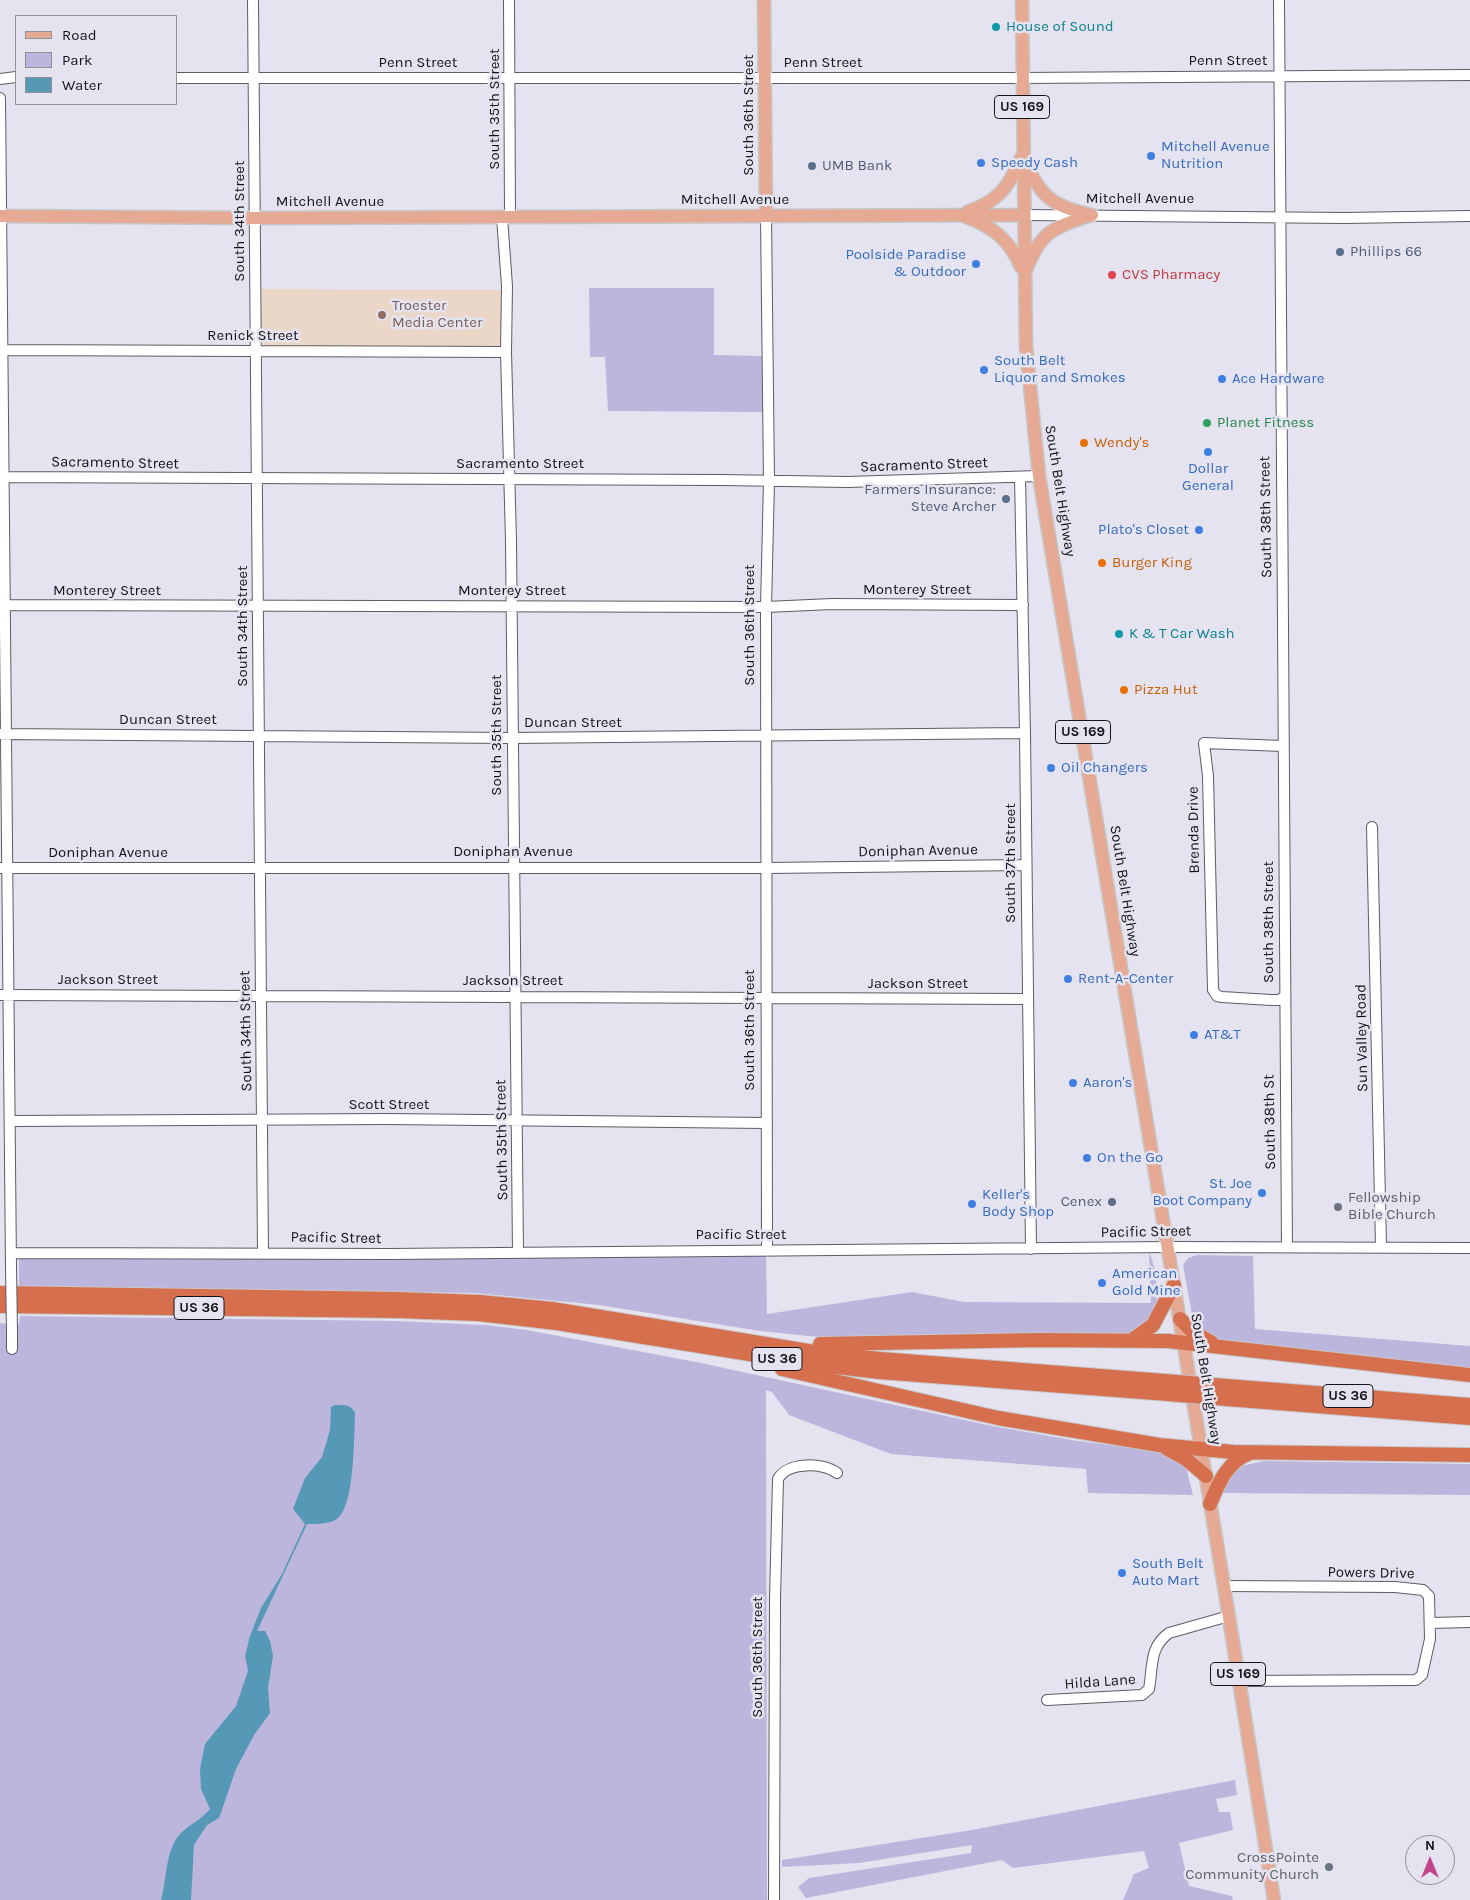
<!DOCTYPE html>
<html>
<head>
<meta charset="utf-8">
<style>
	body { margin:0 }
	#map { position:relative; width:1470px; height:1900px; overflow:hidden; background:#e5e3ef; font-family:Karla,sans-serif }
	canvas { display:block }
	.legend { position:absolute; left:15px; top:15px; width:162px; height:90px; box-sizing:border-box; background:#e5e3ef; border:1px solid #919099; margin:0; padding:6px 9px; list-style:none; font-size:15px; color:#141317 }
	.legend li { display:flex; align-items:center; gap:10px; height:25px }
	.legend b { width:25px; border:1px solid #919099 }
	.north { position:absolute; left:1405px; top:1835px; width:50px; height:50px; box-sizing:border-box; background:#e5e3ef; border:1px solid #919099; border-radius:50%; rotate:0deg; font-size:14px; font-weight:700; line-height:20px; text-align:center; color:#141317 }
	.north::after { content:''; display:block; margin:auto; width:18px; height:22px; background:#c5448e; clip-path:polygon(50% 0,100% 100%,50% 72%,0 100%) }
</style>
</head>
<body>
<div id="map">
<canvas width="1470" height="1900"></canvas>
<ul class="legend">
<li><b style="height:6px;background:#e6a994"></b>Road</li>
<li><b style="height:14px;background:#bcb6dc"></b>Park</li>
<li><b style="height:14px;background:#5699b6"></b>Water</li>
</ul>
<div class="north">N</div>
</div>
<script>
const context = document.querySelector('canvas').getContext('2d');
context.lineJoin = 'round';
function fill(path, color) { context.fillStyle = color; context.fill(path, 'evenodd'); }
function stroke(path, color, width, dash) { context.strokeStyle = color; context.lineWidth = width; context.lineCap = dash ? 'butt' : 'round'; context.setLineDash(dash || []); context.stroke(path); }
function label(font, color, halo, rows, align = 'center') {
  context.font = font + ' Karla,sans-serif'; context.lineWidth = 5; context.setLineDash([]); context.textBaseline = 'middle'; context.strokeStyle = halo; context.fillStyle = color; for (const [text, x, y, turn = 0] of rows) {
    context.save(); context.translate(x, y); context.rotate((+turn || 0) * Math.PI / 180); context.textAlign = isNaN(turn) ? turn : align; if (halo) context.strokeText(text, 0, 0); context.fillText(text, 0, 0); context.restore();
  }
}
fill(new Path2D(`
	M 260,289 L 503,290 L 502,344 L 495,347 L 265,346 L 260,339 Z`), '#ebd7c8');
fill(new Path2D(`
	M 589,288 L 714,288 L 714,355 L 764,356 L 765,412 L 608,411 L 605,357 L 590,357 Z
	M 1149,1253 C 1156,1263 1161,1308 1153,1318 C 1148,1324 1137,1330 1130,1334 L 838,1339 L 760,1331 L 599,1305 L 476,1293 L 19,1286 L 19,1259 L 23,1257 L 766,1255 L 767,1314 L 912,1292 L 964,1302 L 1151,1303 Z
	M 1197,1255 L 1253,1256 L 1255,1329 L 1470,1346 L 1470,1368 L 1215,1339 L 1194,1326 L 1183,1265 L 1188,1258 Z
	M 20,1316 L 396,1321 L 486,1325 L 527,1330 L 701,1363 L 992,1426 L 1078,1441 L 1160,1451 L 1185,1463 L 1193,1495 L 1088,1493 L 1086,1469 L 891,1454 L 789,1415 L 772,1392 L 766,1390 L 767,1900 L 0,1900 L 0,1317 L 0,1323 L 19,1325 Z
	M 1264,1461 L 1470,1464 L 1470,1495 L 1224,1493 L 1226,1481 L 1237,1467 Z
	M 1235,1780 L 1237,1795 L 1216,1799 L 1219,1812 L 1230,1812 L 1233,1830 L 1179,1843 L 1189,1886 L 1232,1896 L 1233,1900 L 1123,1900 L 1134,1874 L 1149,1868 L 1144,1851 L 1013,1868 L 1002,1860 L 806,1898 L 798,1887 L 809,1878 L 971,1853 L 972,1845 L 859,1863 L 782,1867 L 782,1860 L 972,1830 Z`), '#bcb6dc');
fill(new Path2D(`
	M 335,1405 C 344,1405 351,1404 355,1413 C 354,1434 355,1507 337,1519 C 330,1524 315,1524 307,1524 L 257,1631 L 265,1631 L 270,1641 L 273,1656 L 268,1688 L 270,1713 L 254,1735 L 236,1769 L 219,1818 L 207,1825 L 194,1845 L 191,1900 L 161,1900 C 167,1880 165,1849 181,1833 C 191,1823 199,1822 210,1809 L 201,1789 L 200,1769 L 205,1744 L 236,1706 L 248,1671 L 245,1656 L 250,1636 L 261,1608 L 282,1574 L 305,1524 L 293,1509 L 305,1478 L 322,1457 L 330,1430 L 331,1407 Z`), '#5699b6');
const minor = new Path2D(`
	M 253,0 L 263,1252
	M 509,0 L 510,217
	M 1279,0 L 1287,1247
	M 176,78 L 1022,78 L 1470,75
	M 0,79 L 16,77
	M 0,98 L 11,1267
	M 1023,215 L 1345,218 L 1470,216
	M 766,216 L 769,481 L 766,607 L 767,1250
	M 502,217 L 507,286 L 506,352 L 511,541 L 518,1253
	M 0,350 L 506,352
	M 0,477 L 721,480 L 847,482 L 1039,476
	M 1020,477 L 1025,733 L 1031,1249
	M 0,605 L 766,607 L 832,604 L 1023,605
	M 1,734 L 511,738 L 1025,733
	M 1283,746 L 1204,743 L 1208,776 L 1213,990 L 1217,996 L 1222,997 L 1271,1000 L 1279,1000 L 1284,997
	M 1372,827 L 1381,1247
	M 0,868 L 767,868 L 1026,865
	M 0,995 L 1027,999
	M 11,1121 L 387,1119 L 767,1123
	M 11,1253 L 389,1254 L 1168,1247 L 1470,1248
	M 12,1333 L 12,1349
	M 1224,1586 L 1395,1587 L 1423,1590 L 1429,1596 L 1430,1639 L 1422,1675 L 1416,1680 L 1239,1681
	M 1430,1623 L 1470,1622
	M 1047,1700 L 1142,1695 L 1149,1689 C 1153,1667 1149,1647 1169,1633 L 1229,1616
	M 774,1900 L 775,1599 L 778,1479 C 787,1462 823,1462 837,1473`);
const major = new Path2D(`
	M 764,0 L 766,216
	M 1022,0 L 1026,346 L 1039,476 L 1224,1586 L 1274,1900
	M 1025,160 C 1040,197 1053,207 1092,215
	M 967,212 C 999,201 1008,188 1021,158
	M 0,216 L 255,218 L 1023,215
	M 966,217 C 994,227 1010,241 1021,267
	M 1026,270 C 1041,231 1053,228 1091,215`);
const highway = new Path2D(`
	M 0,1293 L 397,1299 L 480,1302 L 552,1309 L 814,1352 L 880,1359 L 1152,1380
	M 0,1306 L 399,1311 L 478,1314 L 557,1323 L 812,1364 L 879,1372 L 1156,1393
	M 1180,1319 L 1192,1331 L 1212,1343
	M 1132,1340 L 1153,1325 L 1174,1285
	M 820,1344 L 1039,1340 L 1168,1341 L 1470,1375
	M 782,1369 L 998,1418 L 1159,1445 L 1233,1452 L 1470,1455
	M 1226,1386 L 1470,1405
	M 1227,1399 L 1470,1418
	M 1166,1448 L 1186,1459 L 1206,1476
	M 1210,1504 C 1219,1482 1227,1462 1250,1453`);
stroke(minor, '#5d5c66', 12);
stroke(major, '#c7c6c7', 15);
stroke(highway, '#c7c6c7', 16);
stroke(minor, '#fff', 10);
stroke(major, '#e6a994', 12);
stroke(highway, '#d66f4d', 14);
const minorBridge = new Path2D(`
	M 11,1267 L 12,1333`);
const highwayBridge = new Path2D(`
	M 1152,1380 L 1226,1386
	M 1156,1393 L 1227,1399`);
stroke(minorBridge, '#5d5c66', 12, []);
stroke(highwayBridge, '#c7c6c7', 16, []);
stroke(minorBridge, '#fff', 10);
stroke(highwayBridge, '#d66f4d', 14);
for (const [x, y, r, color] of [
	[996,27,5,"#0f9aa8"],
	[1151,156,5,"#3f7fe0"],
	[981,163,5,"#3f7fe0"],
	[812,166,5,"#5c6f8a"],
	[1340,252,5,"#5c6f8a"],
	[976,264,5,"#3f7fe0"],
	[1112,275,5,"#e0444e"],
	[382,315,5,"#8d6e63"],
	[984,370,5,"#3f7fe0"],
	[1222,379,5,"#3f7fe0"],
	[1207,423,5,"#2e9e5b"],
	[1084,443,5,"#e8710a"],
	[1208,452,5,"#3f7fe0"],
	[1006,499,5,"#5c6f8a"],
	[1199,530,5,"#3f7fe0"],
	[1102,563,5,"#e8710a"],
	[1119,634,5,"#0f9aa8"],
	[1124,690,5,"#e8710a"],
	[1051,768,5,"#3f7fe0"],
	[1068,979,5,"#3f7fe0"],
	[1194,1035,5,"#3f7fe0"],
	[1073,1083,5,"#3f7fe0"],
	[1087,1158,5,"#3f7fe0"],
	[1262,1193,5,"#3f7fe0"],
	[1112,1202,5,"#5c6f8a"],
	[972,1204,5,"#3f7fe0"],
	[1338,1207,5,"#6b7280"],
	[1102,1283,5,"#3f7fe0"],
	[1122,1573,5,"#3f7fe0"],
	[1329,1867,5,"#6b7280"]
]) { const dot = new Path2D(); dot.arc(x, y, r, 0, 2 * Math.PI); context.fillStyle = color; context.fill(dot); stroke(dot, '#e5e3ef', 2); }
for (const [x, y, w] of [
	[1022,107,55],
	[1083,732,55],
	[199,1308,50],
	[777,1359,50],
	[1348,1396,50],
	[1238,1674,55]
]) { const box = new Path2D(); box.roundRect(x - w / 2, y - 11.5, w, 23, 4); context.fillStyle = '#e5e3ef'; context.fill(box); stroke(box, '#141317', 1); }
label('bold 14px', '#141317', null, [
	["US 169",1022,107],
	["US 169",1083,732],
	["US 36",199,1308],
	["US 36",777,1359],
	["US 36",1348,1396],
	["US 169",1238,1674]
]);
label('15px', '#0d838f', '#e5e3ef', [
	["House of Sound",1006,27],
	["K & T Car Wash",1129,634]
], 'left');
label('15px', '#141317', '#e5e3ef', [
	["Penn Street",1228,61],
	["Penn Street",418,63],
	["Penn Street",823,63],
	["South 35th Street",495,109,-90],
	["South 36th Street",749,115,-90],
	["Mitchell Avenue",1140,199],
	["Mitchell Avenue",735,200],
	["Mitchell Avenue",330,202],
	["South 34th Street",240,221,-90],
	["Renick Street",253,336],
	["Sacramento Street",115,463,1],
	["Sacramento Street",520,464],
	["Sacramento Street",924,465,-2],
	["South Belt Highway",1060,491,81],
	["South 38th Street",1266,517,-91],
	["Monterey Street",917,590],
	["Monterey Street",107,591],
	["Monterey Street",512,591],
	["South 36th Street",750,625,-90],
	["South 34th Street",243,626,-90],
	["Duncan Street",168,720],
	["Duncan Street",573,723],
	["South 35th Street",497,735,-90],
	["Brenda Drive",1194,830,-91],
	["Doniphan Avenue",918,851,-1],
	["Doniphan Avenue",513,852],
	["Doniphan Avenue",108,853],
	["South 37th Street",1011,863,-90],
	["South Belt Highway",1125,891,81],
	["South 38th Street",1269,922,-90],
	["Jackson Street",108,980],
	["Jackson Street",513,981],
	["Jackson Street",918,984],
	["South 36th Street",750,1030,-90],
	["South 34th Street",246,1031,-91],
	["Sun Valley Road",1362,1038,-91],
	["Scott Street",389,1105],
	["South 38th St",1270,1122,-91],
	["South 35th Street",502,1140,-91],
	["Pacific Street",1146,1232,-1],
	["Pacific Street",741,1235],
	["Pacific Street",336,1238,1],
	["South Belt Highway",1206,1379,81],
	["Powers Drive",1371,1573,1],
	["South 36th Street",758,1657,-90],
	["Hilda Lane",1100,1682,-4]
]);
label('15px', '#366cbe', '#e5e3ef', [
	["Mitchell Avenue",1161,147],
	["Nutrition",1161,164],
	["Speedy Cash",991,163],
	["Poolside Paradise",966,255,"right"],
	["& Outdoor",966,272,"right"],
	["South Belt",994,361],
	["Liquor and Smokes",994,378],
	["Ace Hardware",1232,379],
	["Dollar",1208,469,"center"],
	["General",1208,486,"center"],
	["Plato's Closet",1189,530,"right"],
	["Oil Changers",1061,768],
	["Rent-A-Center",1078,979],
	["AT&T",1204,1035],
	["Aaron's",1083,1083],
	["On the Go",1097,1158],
	["St. Joe",1252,1184,"right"],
	["Boot Company",1252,1201,"right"],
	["Keller's",982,1195],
	["Body Shop",982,1212],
	["American",1112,1274],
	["Gold Mine",1112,1291],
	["South Belt",1132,1564],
	["Auto Mart",1132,1581]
], 'left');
label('15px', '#4e5e75', '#e5e3ef', [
	["UMB Bank",822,166],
	["Phillips 66",1350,252],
	["Farmers Insurance:",996,490,"right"],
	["Steve Archer",996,507,"right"],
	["Cenex",1102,1202,"right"]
], 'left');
label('15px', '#be3a42', '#e5e3ef', [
	["CVS Pharmacy",1122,275]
], 'left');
label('15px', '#785e54', '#e5e3ef', [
	["Troester",392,306],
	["Media Center",392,323]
], 'left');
label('15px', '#27864d', '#e5e3ef', [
	["Planet Fitness",1217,423]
], 'left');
label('15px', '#c56008', '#e5e3ef', [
	["Wendy's",1094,443],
	["Burger King",1112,563],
	["Pizza Hut",1134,690]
], 'left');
label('15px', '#5b616d', '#e5e3ef', [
	["Fellowship",1348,1198],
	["Bible Church",1348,1215],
	["CrossPointe",1319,1858,"right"],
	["Community Church",1319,1875,"right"]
], 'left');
</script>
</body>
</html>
